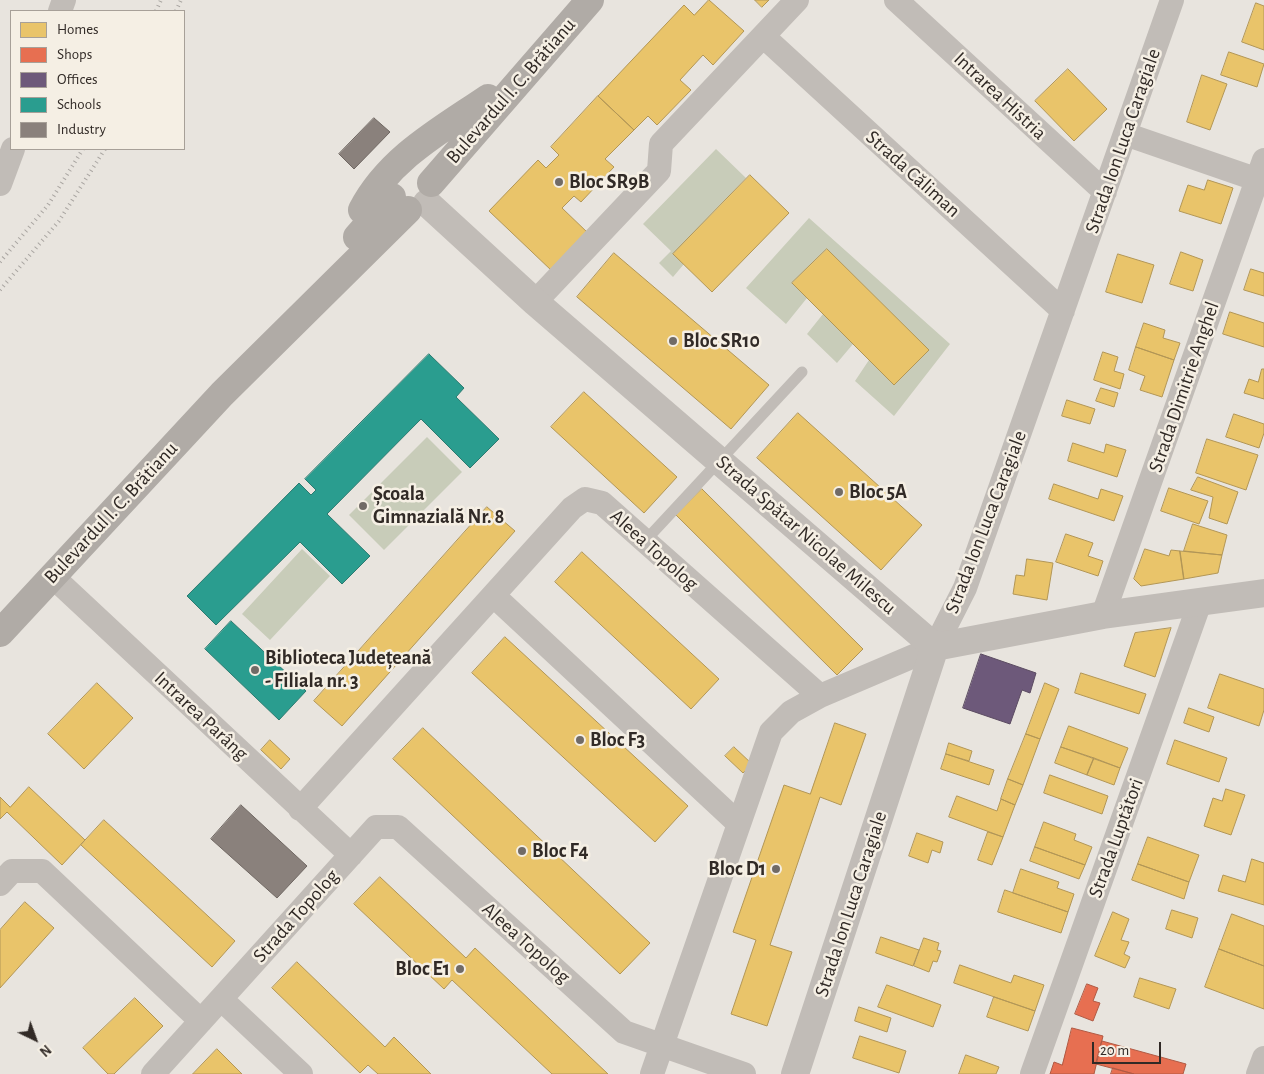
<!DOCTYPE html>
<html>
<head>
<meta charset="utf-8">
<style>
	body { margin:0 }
	#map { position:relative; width:1264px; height:1074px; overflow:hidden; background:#e8e4de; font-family:"Alegreya Sans",sans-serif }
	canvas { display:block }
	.legend { position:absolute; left:10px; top:10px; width:175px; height:140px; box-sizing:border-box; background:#f5efe4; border:1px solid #a7a098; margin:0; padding:6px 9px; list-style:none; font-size:15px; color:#312a26 }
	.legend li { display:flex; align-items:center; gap:10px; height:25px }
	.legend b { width:25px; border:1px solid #a7a098 }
	.north { position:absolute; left:10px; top:1014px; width:50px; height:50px; -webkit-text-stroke:4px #f5efe4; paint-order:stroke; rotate:138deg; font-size:14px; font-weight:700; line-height:20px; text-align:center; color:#312a26 }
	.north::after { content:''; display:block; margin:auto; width:18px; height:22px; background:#312a26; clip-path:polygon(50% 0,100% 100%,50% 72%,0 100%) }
	.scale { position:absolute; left:1092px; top:1042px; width:69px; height:22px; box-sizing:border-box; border:2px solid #312a26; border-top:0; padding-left:6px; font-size:15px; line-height:18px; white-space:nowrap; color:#312a26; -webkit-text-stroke:4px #f5efe4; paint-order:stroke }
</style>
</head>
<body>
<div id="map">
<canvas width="1264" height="1074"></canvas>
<ul class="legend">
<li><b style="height:14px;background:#e9c46a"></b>Homes</li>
<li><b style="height:14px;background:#e76f51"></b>Shops</li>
<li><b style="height:14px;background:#6d597a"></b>Offices</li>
<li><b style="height:14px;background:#2a9d8f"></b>Schools</li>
<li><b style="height:14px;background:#8a817c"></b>Industry</li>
</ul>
<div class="north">N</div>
<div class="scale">20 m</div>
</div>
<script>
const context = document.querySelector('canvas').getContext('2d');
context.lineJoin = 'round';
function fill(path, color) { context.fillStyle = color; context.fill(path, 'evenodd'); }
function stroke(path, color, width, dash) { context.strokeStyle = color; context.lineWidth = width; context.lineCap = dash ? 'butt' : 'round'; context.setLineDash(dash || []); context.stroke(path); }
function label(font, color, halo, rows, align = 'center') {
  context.font = font + ' "Alegreya Sans",sans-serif'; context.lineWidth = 5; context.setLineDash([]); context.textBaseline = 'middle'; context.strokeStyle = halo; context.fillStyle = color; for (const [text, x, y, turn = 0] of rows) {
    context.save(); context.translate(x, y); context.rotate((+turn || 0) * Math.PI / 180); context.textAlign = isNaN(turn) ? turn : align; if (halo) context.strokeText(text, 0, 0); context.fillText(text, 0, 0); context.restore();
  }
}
fill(new Path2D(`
	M 716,149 L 746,178 L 674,254 L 684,264 L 673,277 L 659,263 L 671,251 L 643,224 Z
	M 809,218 L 950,344 L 894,416 L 855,381 L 869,360 L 928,350 L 827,249 L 792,283 L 807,298 L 786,324 L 746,288 Z
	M 823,314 L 853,344 L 837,363 L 807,334 Z
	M 427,437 L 462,472 L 384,550 L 349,515 Z
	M 302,549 L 330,576 L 270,640 L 242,614 Z`), '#c8ccb9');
const homes = new Path2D(`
	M 709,0 L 744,31 L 713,65 L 703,55 L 680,80 L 691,90 L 657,125 L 648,116 L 634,130 L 598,96 L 684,5 L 694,15 Z
	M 755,0 L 769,0 L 762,7 Z
	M 1256,3 L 1264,6 L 1264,50 L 1242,42 Z
	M 1229,52 L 1264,64 L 1257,87 L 1221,75 Z
	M 1068,69 L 1107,109 L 1074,141 L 1035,101 Z
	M 1202,75 L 1227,84 L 1210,130 L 1187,122 Z
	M 598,96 L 634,130 L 605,159 L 614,167 L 581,202 L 574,196 L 562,208 L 588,233 L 552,271 L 489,211 L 538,160 L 546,168 L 559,155 L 551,147 Z
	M 750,175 L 789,213 L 712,292 L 673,254 Z
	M 1208,180 L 1233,188 L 1221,224 L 1179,211 L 1188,185 L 1204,190 Z
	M 827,249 L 929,350 L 894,385 L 792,283 Z
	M 1181,252 L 1203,260 L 1193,291 L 1170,284 Z
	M 614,253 L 769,385 L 731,429 L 577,297 Z
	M 1118,254 L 1154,265 L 1142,303 L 1106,292 Z
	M 1251,269 L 1264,273 L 1264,296 L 1244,290 Z
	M 1230,312 L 1264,323 L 1264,347 L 1223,334 Z
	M 1144,323 L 1165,330 L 1163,338 L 1180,343 L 1174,360 L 1136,347 Z
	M 1136,347 L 1174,360 L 1162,397 L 1140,390 L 1145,376 L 1129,370 Z
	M 1103,352 L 1118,357 L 1114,371 L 1124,374 L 1120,389 L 1094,380 Z
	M 1262,369 L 1264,369 L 1264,399 L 1244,393 L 1249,379 L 1258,382 Z
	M 1101,388 L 1118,393 L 1114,407 L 1096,401 Z
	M 584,392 L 677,477 L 644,513 L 551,427 Z
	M 1067,400 L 1095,409 L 1090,424 L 1062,416 Z
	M 798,413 L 922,525 L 881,570 L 757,458 Z
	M 1234,414 L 1264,424 L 1264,433 L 1259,448 L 1226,437 Z
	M 1207,439 L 1258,455 L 1246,490 L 1196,473 Z
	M 1073,443 L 1104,453 L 1106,444 L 1126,450 L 1117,477 L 1068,461 Z
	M 1198,477 L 1238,492 L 1227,524 L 1209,518 L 1213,497 L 1191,490 Z
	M 1054,484 L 1098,499 L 1101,489 L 1123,496 L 1114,521 L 1049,499 Z
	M 1169,488 L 1208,501 L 1199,524 L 1161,511 Z
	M 702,489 L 863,649 L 837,675 L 676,515 Z
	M 487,507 L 515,531 L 342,726 L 314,701 Z
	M 1193,524 L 1227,535 L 1222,555 L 1184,551 Z
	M 1066,534 L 1093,543 L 1088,556 L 1103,561 L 1098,576 L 1056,562 Z
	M 1145,549 L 1169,556 L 1171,550 L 1180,551 L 1184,579 L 1141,586 L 1134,579 Z
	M 1180,551 L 1222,555 L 1218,573 L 1184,579 Z
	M 582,552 L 719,679 L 691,709 L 555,582 Z
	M 1027,559 L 1053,563 L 1047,600 L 1013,594 L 1016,575 L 1024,576 Z
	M 1171,628 L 1155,677 L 1124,666 L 1135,633 Z
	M 505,637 L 688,806 L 655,842 L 472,673 Z
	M 1081,673 L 1146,694 L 1139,714 L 1075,693 Z
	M 1220,674 L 1264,689 L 1264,710 L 1259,726 L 1208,708 Z
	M 97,683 L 133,718 L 84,769 L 48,734 Z
	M 1045,683 L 1059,689 L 1040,739 L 1026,734 Z
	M 1189,708 L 1214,717 L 1209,732 L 1184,723 Z
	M 835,723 L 866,734 L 841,805 L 820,797 L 770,945 L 792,952 L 767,1026 L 731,1014 L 756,940 L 733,932 L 784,785 L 810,794 Z
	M 1069,726 L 1128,748 L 1120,768 L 1061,747 Z
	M 423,728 L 650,943 L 620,974 L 393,759 Z
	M 1026,734 L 1040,739 L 1023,785 L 1008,779 Z
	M 270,740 L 290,759 L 281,769 L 261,750 Z
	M 1175,740 L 1227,758 L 1219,782 L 1167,764 Z
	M 949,743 L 972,751 L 969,761 L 946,754 Z
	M 734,747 L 752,764 L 743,773 L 725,756 Z
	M 1061,747 L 1094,758 L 1087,775 L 1055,763 Z
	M 946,754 L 994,770 L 989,785 L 941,769 Z
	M 1094,758 L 1120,768 L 1114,785 L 1087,775 Z
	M 1050,775 L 1108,796 L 1102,814 L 1044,793 Z
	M 1008,779 L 1023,785 L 1015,805 L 1001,799 Z
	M 29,787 L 85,840 L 62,865 L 7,812 L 0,819 L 0,797 L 10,807 Z
	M 1226,789 L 1245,795 L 1231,835 L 1204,826 L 1213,798 L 1222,801 Z
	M 957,796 L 997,811 L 1001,799 L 1015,805 L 1003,837 L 949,817 Z
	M 104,820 L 235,941 L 212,967 L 81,845 Z
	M 1044,822 L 1076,834 L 1074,840 L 1092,847 L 1085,865 L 1035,847 Z
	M 988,832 L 1003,837 L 992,865 L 978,860 Z
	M 917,833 L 943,842 L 940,853 L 932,850 L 928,863 L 909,856 Z
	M 1148,837 L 1199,855 L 1189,882 L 1138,864 Z
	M 1035,847 L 1085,865 L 1079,879 L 1030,861 Z
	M 1252,859 L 1264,863 L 1264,905 L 1218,891 L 1223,875 L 1245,882 Z
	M 1138,864 L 1189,882 L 1184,899 L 1132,880 Z
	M 1021,869 L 1059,882 L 1057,888 L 1074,894 L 1068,912 L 1013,893 Z
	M 380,877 L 466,958 L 475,948 L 608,1074 L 552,1074 L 452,980 L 444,989 L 354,904 Z
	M 1005,890 L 1068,912 L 1061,933 L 998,912 Z
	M 25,902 L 54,928 L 0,988 L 0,930 Z
	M 1172,910 L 1198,918 L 1192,938 L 1166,929 Z
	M 1113,912 L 1129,919 L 1121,940 L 1129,942 L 1124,954 L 1130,957 L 1125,968 L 1095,956 Z
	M 1232,914 L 1264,926 L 1264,966 L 1219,949 Z
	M 881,937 L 919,950 L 913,966 L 876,953 Z
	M 924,938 L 939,943 L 937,950 L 941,951 L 937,962 L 933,961 L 929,972 L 914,966 Z
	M 1219,949 L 1264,966 L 1264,1009 L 1205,987 Z
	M 297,962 L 385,1047 L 394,1037 L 431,1074 L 378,1074 L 368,1065 L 360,1073 L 272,988 Z
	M 960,965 L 1011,983 L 1014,975 L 1044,985 L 1035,1011 L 954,983 Z
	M 1140,978 L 1176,989 L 1169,1009 L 1134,997 Z
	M 887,985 L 941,1005 L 933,1027 L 878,1007 Z
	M 994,997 L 1035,1011 L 1028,1031 L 987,1017 Z
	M 135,998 L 163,1026 L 114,1074 L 108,1074 L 83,1048 Z
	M 859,1007 L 891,1018 L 887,1032 L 855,1021 Z
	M 860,1036 L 906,1051 L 899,1073 L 853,1058 Z
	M 217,1049 L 242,1074 L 193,1074 Z
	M 966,1055 L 999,1067 L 996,1074 L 959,1074 Z`);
fill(homes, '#e9c46a');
stroke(homes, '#b29656', 1);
const shops = new Path2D(`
	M 1087,984 L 1098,988 L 1093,1001 L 1100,1003 L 1093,1021 L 1075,1014 Z
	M 1072,1028 L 1103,1036 L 1094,1074 L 1050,1074 L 1054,1062 L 1062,1065 Z
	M 1102,1041 L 1186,1064 L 1183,1074 L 1134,1074 L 1096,1064 Z
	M 1113,1068 L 1134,1074 L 1111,1074 Z`);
fill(shops, '#e76f51');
stroke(shops, '#b05a44', 1);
const offices = new Path2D(`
	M 981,654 L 1036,673 L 1030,693 L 1022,690 L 1010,724 L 963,708 Z`);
fill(offices, '#6d597a');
stroke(offices, '#5b4b61', 1);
const schools = new Path2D(`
	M 429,354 L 464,388 L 456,397 L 499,439 L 470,468 L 421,419 L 327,514 L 370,556 L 342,584 L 300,542 L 216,625 L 187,596 L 299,483 L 311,495 L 316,490 L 305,479 Z
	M 231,621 L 306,691 L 279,720 L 205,649 Z`);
fill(schools, '#2a9d8f');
stroke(schools, '#2c7a70', 1);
const industry = new Path2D(`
	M 374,118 L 390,132 L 354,169 L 339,154 Z
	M 241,805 L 307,866 L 277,898 L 211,839 Z`);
fill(industry, '#8a817c');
stroke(industry, '#6f6762', 1);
stroke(new Path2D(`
	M 645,541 L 802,372`), '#c1bcb7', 11);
stroke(new Path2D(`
	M 896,0 L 1105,192
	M 60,11 L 64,0
	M 763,36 L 1063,311
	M 1125,134 L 1264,182
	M 0,184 L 13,149
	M 535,302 L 659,171 L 661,144 L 797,0
	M 52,576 L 351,855
	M 494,596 L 739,824
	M 1103,615 L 1264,160
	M 300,809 L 572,508 L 585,499 L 602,503 L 820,696
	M 0,884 L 12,871 L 42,871 L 201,1021
	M 221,999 L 301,1074
	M 153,1074 L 376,827 L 398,827 L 624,1032 L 744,1074
	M 652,1074 L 771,732 L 791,712 L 820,696 L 935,647 L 965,588 L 1172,0
	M 1032,1074 L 1200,602
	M 1258,1074 L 1264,1058`), '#c1bcb7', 24);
stroke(new Path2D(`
	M 427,203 L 535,302 L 935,647 L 1103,615 L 1264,593
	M 795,1074 L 935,647`), '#c1bcb7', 28);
stroke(new Path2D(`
	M 431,183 L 590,0
	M 362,210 C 389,158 441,130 488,98
	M 357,237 L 392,197
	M 0,633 L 222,394 L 408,210`), '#b0aba6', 28);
stroke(new Path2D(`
	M 156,11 L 161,0
	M 176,11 L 181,0
	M 0,262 L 48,205 L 83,149
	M 0,290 L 59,221 L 105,149`), '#a9a5a1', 4, [1, 4]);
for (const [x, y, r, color] of [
	[559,182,5,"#716b66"],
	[673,341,5,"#716b66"],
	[839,492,5,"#716b66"],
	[363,506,5,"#716b66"],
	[255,670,5,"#716b66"],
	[580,740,5,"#716b66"],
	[522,851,5,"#716b66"],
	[776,869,5,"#716b66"],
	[460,969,5,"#716b66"]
]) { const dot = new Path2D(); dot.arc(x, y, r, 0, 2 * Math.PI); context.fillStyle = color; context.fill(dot); stroke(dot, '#f5efe4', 2); }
label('20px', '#312a26', '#f5efe4', [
	["Bulevardul I. C. Brătianu",511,91,-49],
	["Intrarea Histria",1000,96,43],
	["Strada Ion Luca Caragiale",1123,141,-71],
	["Strada Căliman",913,174,42],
	["Strada Dimitrie Anghel",1184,387,-71],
	["Bulevardul I. C. Brătianu",111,513,-47],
	["Strada Ion Luca Caragiale",986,522,-69],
	["Strada Spătar Nicolae Milescu",806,535,41],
	["Aleea Topolog",654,550,42],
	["Intrarea Parâng",201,716,43],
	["Strada Luptători",1116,838,-70],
	["Strada Ion Luca Caragiale",851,904,-72],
	["Strada Topolog",296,916,-48],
	["Aleea Topolog",526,943,42]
]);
label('bold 20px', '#312a26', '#f5efe4', [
	["Bloc SR9B",569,182],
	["Bloc SR10",683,341],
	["Bloc 5A",849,492],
	["Școala",373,494],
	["Gimnazială Nr. 8",373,517],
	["Biblioteca Județeană",265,658],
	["- Filiala nr. 3",265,681],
	["Bloc F3",590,740],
	["Bloc F4",532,851],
	["Bloc D1",766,869,"right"],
	["Bloc E1",450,969,"right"]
], 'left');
</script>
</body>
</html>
